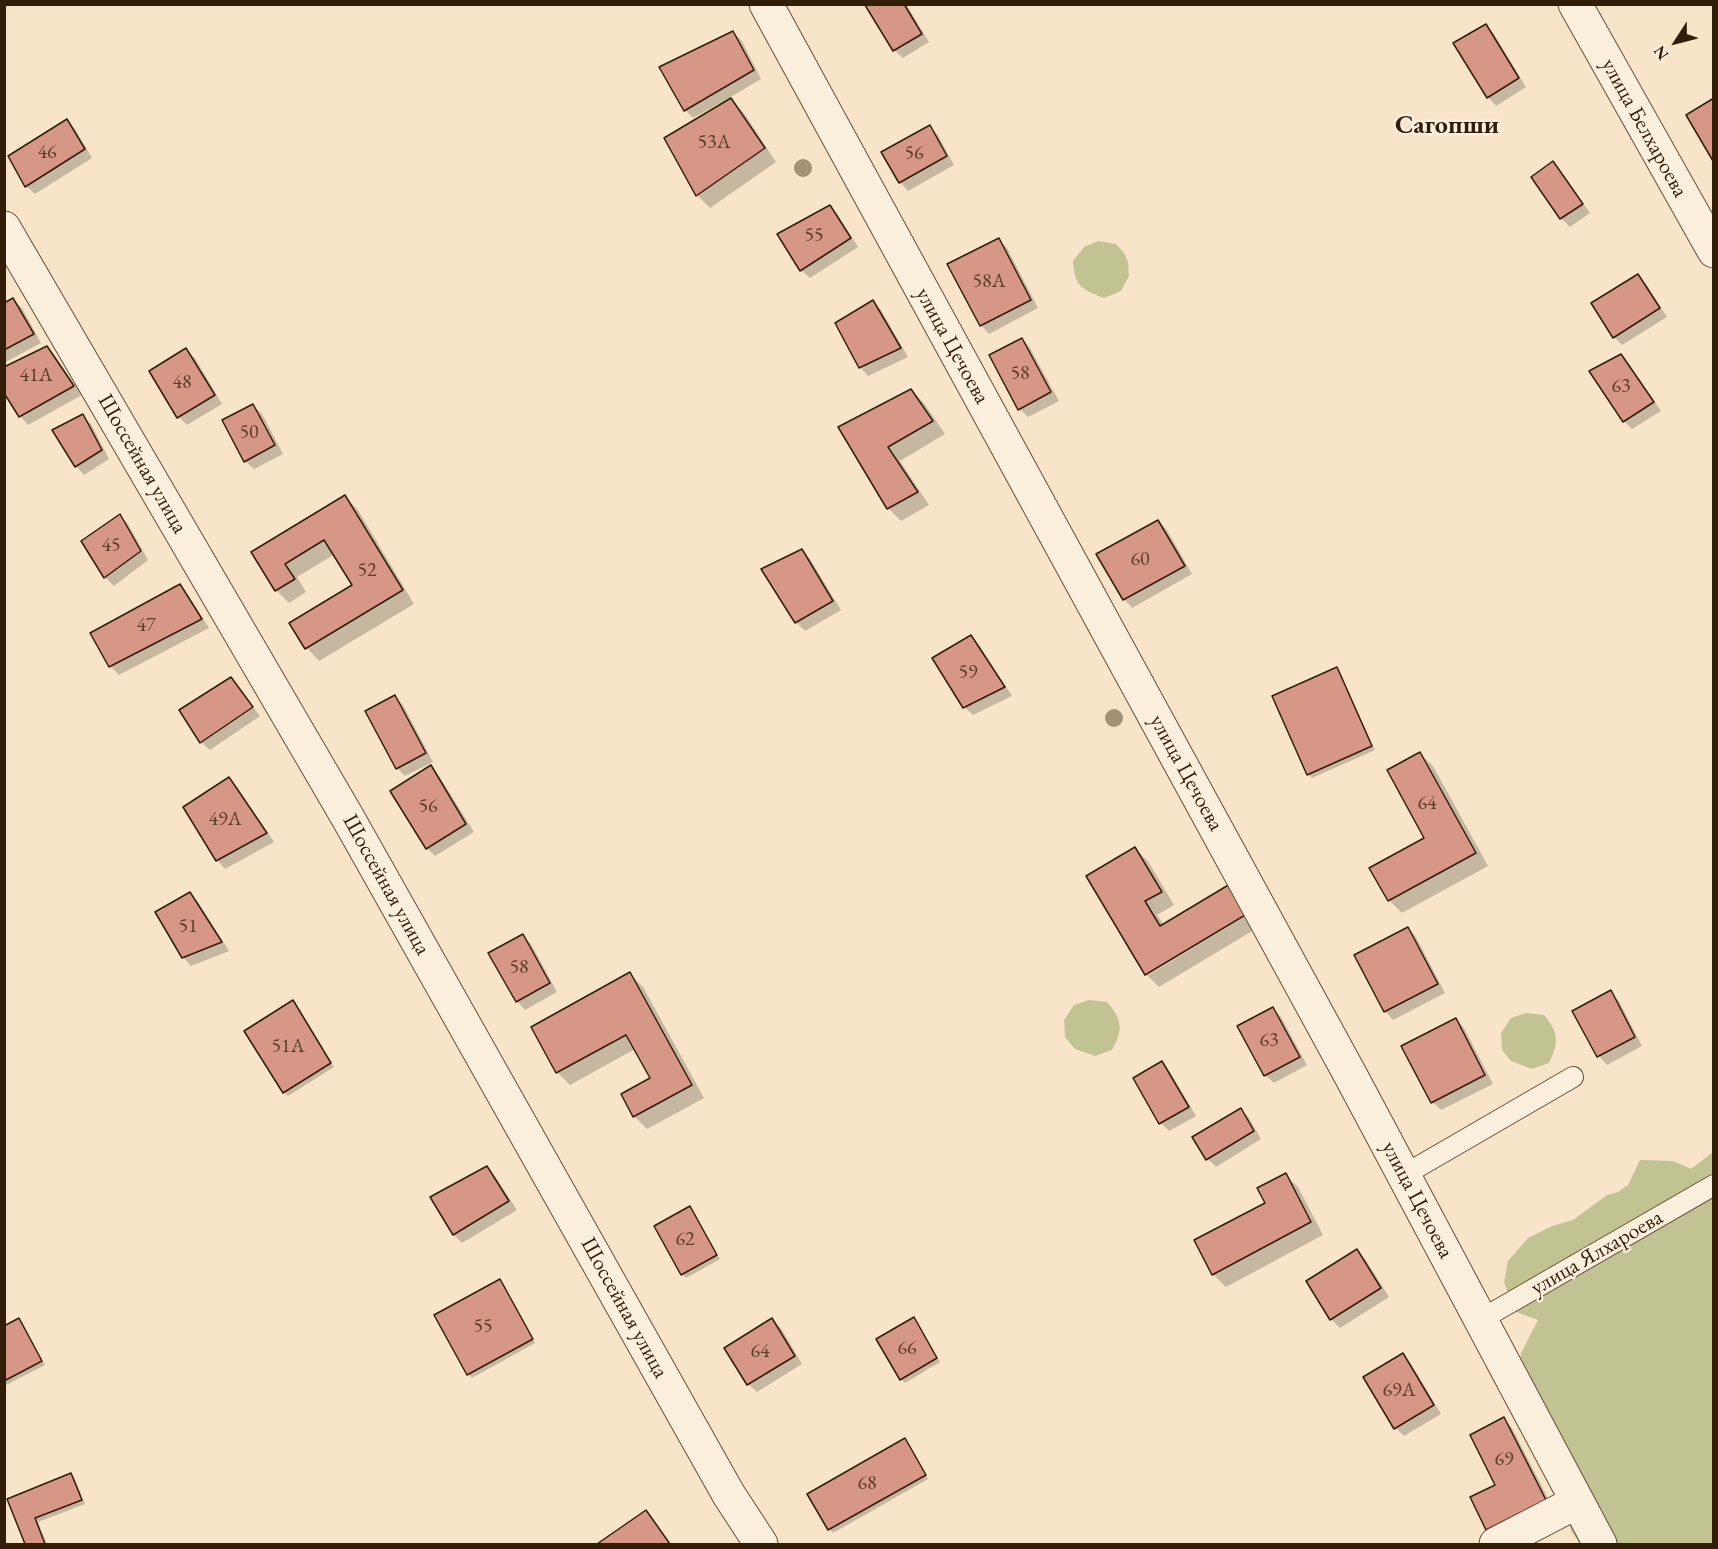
<!DOCTYPE html>
<html>
<head>
<meta charset="utf-8">
<style>
	body { margin:0 }
	#map { position:relative; width:1718px; height:1549px; overflow:hidden; background:#f8e5c9; font-family:"EB Garamond",serif }
	canvas { display:block }
	.frame { position:absolute; inset:0; border:6px solid #321d08; pointer-events:none }
	.north { position:absolute; left:1646px; top:12px; width:60px; height:60px; -webkit-text-stroke:4px #faeedc; paint-order:stroke; rotate:234deg; font-size:16px; font-weight:700; line-height:24px; text-align:center; color:#321d08 }
	.north::after { content:''; display:block; margin:auto; width:21px; height:27px; background:#321d08; clip-path:polygon(50% 0,100% 100%,50% 72%,0 100%) }
</style>
</head>
<body>
<div id="map">
<canvas width="1718" height="1549"></canvas>
<div class="frame"></div>
<div class="north">N</div>
</div>
<script>
const context = document.querySelector('canvas').getContext('2d');
context.lineJoin = 'round';
function fill(path, color) { context.fillStyle = color; context.fill(path, 'evenodd'); }
function stroke(path, color, width, dash) { context.strokeStyle = color; context.lineWidth = width; context.lineCap = dash ? 'butt' : 'round'; context.setLineDash(dash || []); context.stroke(path); }
function label(font, color, halo, rows, align = 'center') {
  context.font = font + ' "EB Garamond",serif'; context.lineWidth = 4.5; context.setLineDash([]); context.textBaseline = 'middle'; context.strokeStyle = halo; context.fillStyle = color; for (const [text, x, y, turn = 0] of rows) {
    context.save(); context.translate(x, y); context.rotate((+turn || 0) * Math.PI / 180); context.textAlign = isNaN(turn) ? turn : align; if (halo) context.strokeText(text, 0, 0); context.fillText(text, 0, 0); context.restore();
  }
}
fill(new Path2D(`
	M 1098,241 L 1116,244 L 1124,253 L 1128,262 L 1129,276 L 1121,291 L 1104,298 C 1081,289 1075,287 1073,261 L 1084,247 Z
	M 1089,1000 L 1107,1002 C 1123,1020 1123,1030 1112,1050 L 1095,1056 L 1075,1049 L 1065,1037 L 1064,1020 L 1074,1005 Z
	M 1526,1013 L 1544,1015 C 1559,1033 1559,1043 1549,1063 L 1532,1069 L 1511,1061 L 1502,1050 L 1501,1033 L 1511,1018 Z
	M 1713,1152 L 1713,1544 L 1580,1544 L 1571,1531 L 1563,1499 L 1520,1370 L 1521,1353 L 1538,1320 L 1514,1311 L 1504,1282 L 1508,1261 L 1528,1238 L 1552,1226 L 1573,1220 L 1607,1195 L 1618,1192 L 1628,1185 L 1640,1160 L 1673,1161 L 1691,1169 Z`), '#c2c393');
fill(new Path2D(`
	M 868,4 L 906,4 L 929,42 L 903,58 L 894,50 Z
	M 1485,26 L 1494,34 L 1526,87 L 1496,106 L 1488,97 Z
	M 733,32 L 742,41 L 761,79 L 729,98 L 744,113 L 776,162 L 710,208 L 697,195 L 727,102 L 726,100 L 693,118 L 685,110 Z
	M 67,121 L 75,129 L 92,158 L 35,194 L 26,186 Z
	M 930,127 L 938,135 L 954,165 L 908,191 L 900,182 Z
	M 1553,163 L 1561,172 L 1590,213 L 1570,227 L 1561,218 L 1533,177 Z
	M 830,207 L 838,215 L 858,247 L 810,278 L 801,270 Z
	M 998,239 L 1007,248 L 1038,308 L 989,334 L 981,325 Z
	M 1638,276 L 1646,284 L 1667,317 L 1622,345 L 1614,337 Z
	M 13,300 L 22,308 L 41,343 L 4,363 L 4,305 Z
	M 873,302 L 881,310 L 908,357 L 868,376 L 860,367 Z
	M 1022,339 L 1030,348 L 1059,401 L 1028,417 L 1020,409 Z
	M 46,348 L 55,356 L 82,395 L 28,425 L 20,416 L 4,390 Z
	M 186,350 L 195,358 L 222,404 L 187,425 L 179,417 Z
	M 1621,355 L 1629,364 L 1661,411 L 1632,429 L 1624,421 Z
	M 911,390 L 924,403 L 945,434 L 900,461 L 929,505 L 901,521 L 888,508 L 840,428 Z
	M 253,406 L 262,414 L 283,454 L 254,469 L 245,461 Z
	M 82,416 L 91,424 L 109,459 L 84,475 L 76,466 Z
	M 345,497 L 358,510 L 414,604 L 319,661 L 307,648 L 292,623 L 354,586 L 335,554 L 297,577 L 306,592 L 289,603 L 276,590 L 253,553 Z
	M 120,516 L 128,524 L 148,560 L 114,586 L 105,577 L 83,542 Z
	M 1158,521 L 1167,530 L 1192,574 L 1132,608 L 1124,599 Z
	M 802,551 L 810,559 L 841,610 L 805,631 L 796,622 L 763,570 Z
	M 180,586 L 188,595 L 209,628 L 119,675 L 110,666 L 92,633 Z
	M 970,637 L 979,645 L 1012,696 L 973,715 L 964,707 Z
	M 1337,669 L 1340,673 L 1375,750 L 1312,778 L 1308,774 Z
	M 231,679 L 260,716 L 210,750 L 201,742 Z
	M 395,697 L 403,705 L 433,762 L 405,776 L 397,768 Z
	M 1420,754 L 1433,766 L 1488,866 L 1402,913 L 1389,900 L 1371,868 L 1426,838 Z
	M 430,767 L 439,776 L 474,832 L 435,856 L 427,848 Z
	M 229,779 L 237,787 L 274,842 L 225,869 L 217,860 Z
	M 1135,849 L 1148,861 L 1174,905 L 1157,915 L 1164,925 L 1148,975 L 1251,913 L 1259,927 L 1159,987 L 1146,974 Z
	M 190,894 L 198,902 L 229,951 L 191,966 L 183,957 Z
	M 1408,928 L 1416,937 L 1445,993 L 1393,1020 L 1385,1011 Z
	M 523,936 L 531,944 L 557,992 L 525,1010 L 517,1001 Z
	M 630,974 L 643,987 L 704,1098 L 647,1129 L 634,1116 L 652,1079 L 635,1049 L 570,1085 L 557,1072 Z
	M 1610,992 L 1619,1001 L 1642,1046 L 1607,1065 L 1599,1056 L 1574,1011 Z
	M 296,1006 L 334,1067 L 288,1096 L 284,1092 Z
	M 1273,1009 L 1281,1017 L 1307,1065 L 1274,1083 L 1265,1075 Z
	M 1456,1019 L 1464,1028 L 1493,1084 L 1441,1110 L 1433,1102 Z
	M 1162,1063 L 1170,1072 L 1196,1116 L 1169,1131 L 1161,1123 Z
	M 1241,1109 L 1249,1118 L 1261,1139 L 1216,1167 L 1208,1159 Z
	M 487,1168 L 495,1176 L 517,1210 L 462,1243 L 454,1235 L 432,1198 Z
	M 1285,1175 L 1298,1187 L 1323,1235 L 1226,1287 L 1213,1274 L 1267,1203 Z
	M 690,1208 L 720,1259 L 686,1278 L 682,1274 Z
	M 1357,1251 L 1365,1259 L 1389,1297 L 1340,1328 L 1331,1319 Z
	M 499,1280 L 535,1343 L 472,1378 L 468,1374 Z
	M 19,1320 L 45,1365 L 4,1386 L 4,1327 Z
	M 772,1320 L 781,1328 L 802,1364 L 757,1392 L 748,1384 Z
	M 917,1323 L 940,1362 L 905,1383 L 901,1379 Z
	M 1402,1355 L 1411,1364 L 1441,1414 L 1404,1436 L 1396,1428 Z
	M 1504,1419 L 1512,1428 L 1553,1508 L 1496,1537 L 1488,1529 L 1497,1485 Z
	M 905,1440 L 928,1479 L 833,1533 L 829,1529 Z
	M 71,1475 L 75,1479 L 85,1504 L 38,1522 L 47,1544 L 26,1544 L 9,1499 Z
	M 646,1512 L 670,1544 L 600,1544 Z`), '#0003');
const building = new Path2D(`
	M 904,4 L 922,34 L 893,51 L 865,5 Z
	M 1486,24 L 1519,78 L 1487,98 L 1453,43 Z
	M 733,31 L 754,70 L 684,111 L 659,67 Z
	M 731,98 L 765,148 L 696,196 L 664,138 Z
	M 1714,98 L 1714,161 L 1713,161 L 1686,115 Z
	M 67,119 L 85,149 L 25,187 L 8,156 Z
	M 930,125 L 947,156 L 899,183 L 881,152 Z
	M 1553,161 L 1583,204 L 1560,219 L 1531,177 Z
	M 830,205 L 851,238 L 800,271 L 777,234 Z
	M 999,238 L 1031,300 L 980,326 L 947,264 Z
	M 1638,274 L 1660,308 L 1613,338 L 1591,303 Z
	M 13,298 L 34,334 L 4,350 L 4,303 Z
	M 873,300 L 901,348 L 859,368 L 835,323 Z
	M 1022,338 L 1051,392 L 1018,410 L 989,355 Z
	M 47,346 L 74,386 L 19,417 L 4,393 L 4,367 Z
	M 186,348 L 215,395 L 177,418 L 149,371 Z
	M 1621,354 L 1654,402 L 1623,422 L 1589,371 Z
	M 911,389 L 933,421 L 888,447 L 918,492 L 887,509 L 838,427 Z
	M 253,404 L 275,445 L 244,462 L 222,420 Z
	M 83,414 L 102,450 L 75,467 L 52,430 Z
	M 345,495 L 403,590 L 305,649 L 289,623 L 352,585 L 324,540 L 285,564 L 295,579 L 275,591 L 251,552 Z
	M 120,514 L 141,551 L 104,578 L 81,541 Z
	M 1158,520 L 1185,566 L 1123,600 L 1096,554 Z
	M 802,549 L 833,601 L 795,623 L 761,569 Z
	M 180,584 L 202,619 L 109,667 L 90,633 Z
	M 971,635 L 1005,687 L 963,708 L 932,658 Z
	M 1337,667 L 1372,746 L 1307,775 L 1272,696 Z
	M 231,677 L 253,707 L 200,743 L 179,710 Z
	M 395,695 L 426,753 L 396,769 L 365,711 Z
	M 1420,752 L 1476,853 L 1388,901 L 1369,868 L 1424,838 L 1387,770 Z
	M 431,765 L 466,824 L 426,849 L 390,791 Z
	M 229,777 L 267,833 L 216,861 L 183,807 Z
	M 1135,847 L 1162,892 L 1145,901 L 1160,926 L 1230,884 L 1247,914 L 1145,975 L 1086,876 Z
	M 190,892 L 222,942 L 182,958 L 155,912 Z
	M 1408,927 L 1438,984 L 1384,1012 L 1354,955 Z
	M 523,934 L 550,983 L 516,1002 L 488,953 Z
	M 630,972 L 692,1085 L 633,1117 L 621,1094 L 650,1078 L 626,1035 L 556,1073 L 531,1027 Z
	M 1611,990 L 1635,1037 L 1597,1057 L 1572,1011 Z
	M 293,1000 L 331,1063 L 283,1093 L 244,1031 Z
	M 1273,1007 L 1300,1057 L 1264,1076 L 1237,1026 Z
	M 1456,1018 L 1485,1075 L 1431,1103 L 1401,1046 Z
	M 1162,1061 L 1189,1107 L 1159,1124 L 1133,1078 Z
	M 1241,1108 L 1254,1131 L 1206,1160 L 1192,1137 Z
	M 487,1166 L 509,1201 L 453,1235 L 430,1197 Z
	M 1286,1173 L 1311,1222 L 1212,1275 L 1194,1240 L 1265,1203 L 1257,1188 Z
	M 690,1206 L 717,1255 L 681,1275 L 654,1226 Z
	M 1357,1249 L 1381,1288 L 1330,1320 L 1306,1281 Z
	M 500,1279 L 533,1339 L 467,1375 L 434,1315 Z
	M 914,1317 L 937,1358 L 900,1380 L 876,1339 Z
	M 19,1318 L 42,1361 L 4,1381 L 4,1326 Z
	M 772,1318 L 795,1356 L 747,1385 L 724,1348 Z
	M 1403,1353 L 1434,1405 L 1394,1429 L 1363,1377 Z
	M 1504,1417 L 1546,1500 L 1486,1530 L 1470,1497 L 1495,1485 L 1470,1435 Z
	M 905,1438 L 926,1475 L 828,1530 L 807,1494 Z
	M 71,1473 L 82,1500 L 35,1518 L 45,1544 L 25,1544 L 7,1499 Z
	M 646,1510 L 670,1544 L 597,1544 Z`);
fill(building, '#d69787');
stroke(building, '#321d08', 1.5);
const lane = new Path2D(`
	M 1404,1175 L 1573,1077
	M 1480,1320 L 1714,1185`);
const street = new Path2D(`
	M 766,4 L 1352,1078 L 1600,1544
	M 1575,4 L 1714,251
	M 4,228 L 348,818 L 729,1495 L 761,1544
	M 1496,1544 L 1577,1502`);
stroke(lane, '#644f38', 22);
stroke(street, '#644f38', 35);
stroke(lane, '#faeedc', 20);
stroke(street, '#faeedc', 33);
context.fillStyle = '#a39276';
for (const [x, y] of [
	[803,168],
	[1114,718]
]) { context.beginPath(); context.arc(x, y, 9, 0, 2 * Math.PI); context.fill(); }
label('20px', '#5b3c28', null, [
	["53А",714,143],
	["46",47,153],
	["56",914,154],
	["55",814,236],
	["58А",989,282],
	["58",1020,374],
	["41А",36,376],
	["48",182,383],
	["63",1621,387],
	["50",249,433],
	["45",111,546],
	["60",1140,560],
	["52",367,571],
	["47",146,626],
	["59",968,673],
	["64",1427,804],
	["56",428,807],
	["49А",225,820],
	["51",188,927],
	["58",519,968],
	["63",1269,1041],
	["51А",288,1047],
	["62",685,1240],
	["55",483,1327],
	["66",907,1349],
	["64",760,1352],
	["69А",1399,1391],
	["69",1504,1460],
	["68",867,1484]
]);
label('22px', '#321d08', '#faeedc', [
	["улица Белхароева",1644,128,61],
	["улица Цечоева",952,346,61],
	["Шоссейная улица",142,464,60],
	["улица Цечоева",1186,773,61],
	["Шоссейная улица",386,885,61],
	["улица Цечоева",1417,1200,62],
	["улица Ялхароева",1597,1253,-30],
	["Шоссейная улица",624,1308,61]
]);
label('bold 26px', '#321d08', '#faeedc', [
	["Сагопши",1447,126]
]);
</script>
</body>
</html>
